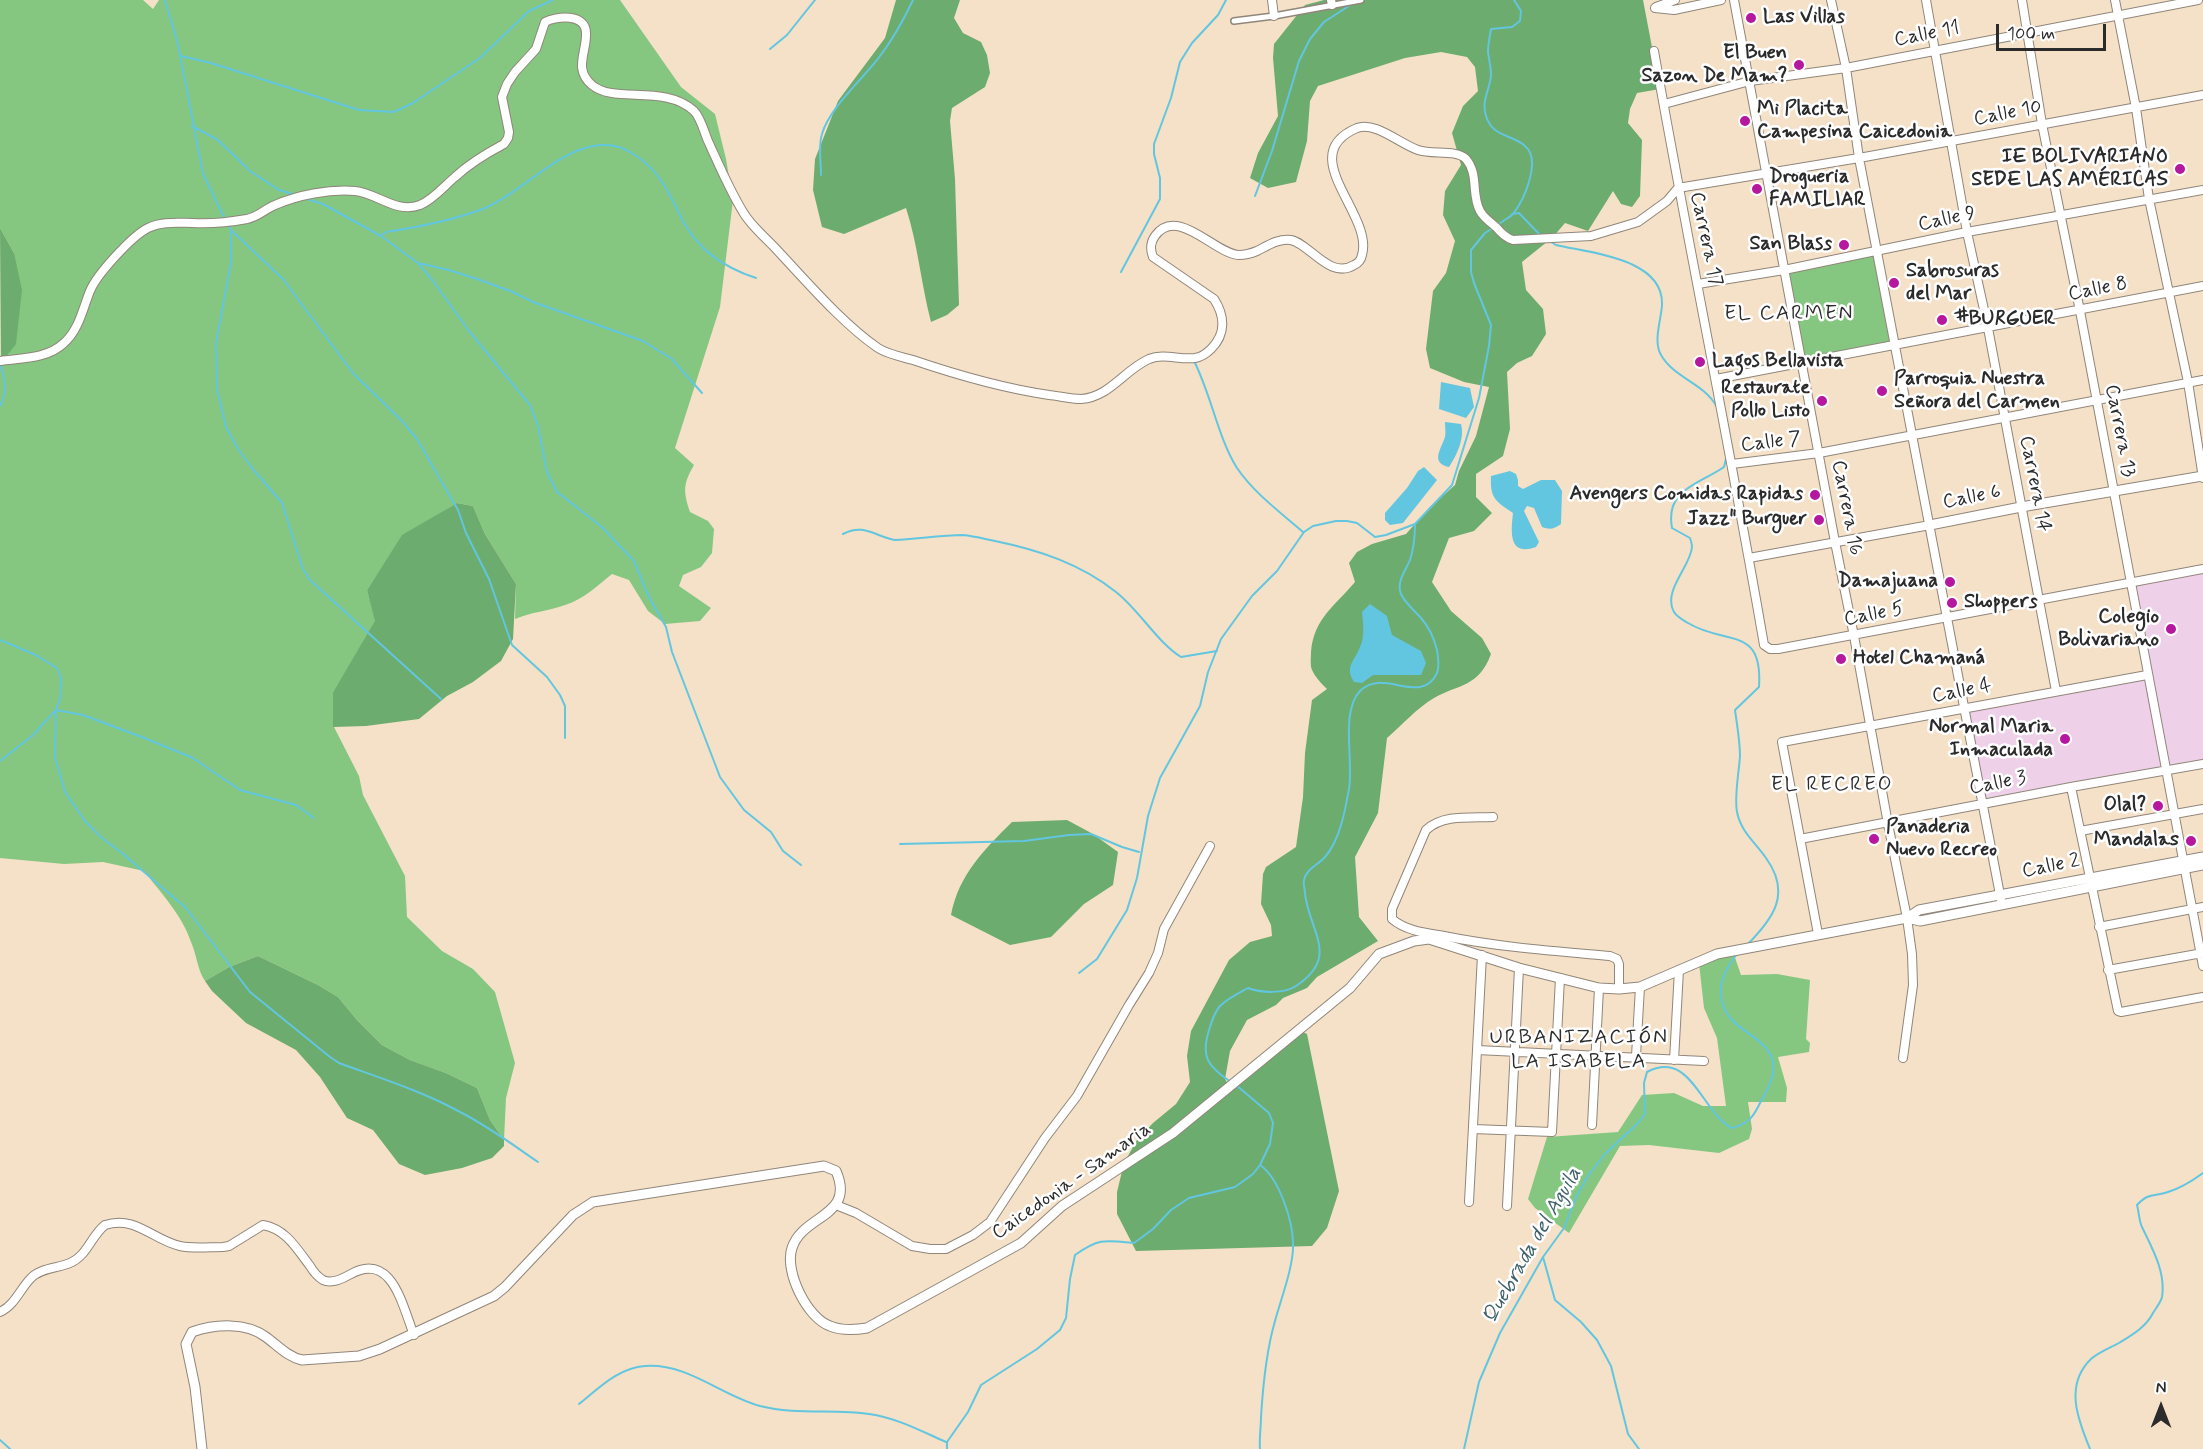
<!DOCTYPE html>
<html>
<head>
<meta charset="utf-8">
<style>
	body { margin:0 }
	#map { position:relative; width:2203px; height:1449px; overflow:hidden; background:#f5e1c8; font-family:Mynerve,sans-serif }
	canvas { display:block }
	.north { position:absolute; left:2131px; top:1377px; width:60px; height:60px; -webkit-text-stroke:4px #fff; paint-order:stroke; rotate:0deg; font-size:16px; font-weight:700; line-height:24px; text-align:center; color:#2b2b2b }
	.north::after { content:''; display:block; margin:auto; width:21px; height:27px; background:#2b2b2b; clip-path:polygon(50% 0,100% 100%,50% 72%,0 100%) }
	.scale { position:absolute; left:1996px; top:24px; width:110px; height:27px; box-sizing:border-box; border:3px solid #2b2b2b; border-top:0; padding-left:8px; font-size:18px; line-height:21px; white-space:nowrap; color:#2b2b2b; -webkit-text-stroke:4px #fff; paint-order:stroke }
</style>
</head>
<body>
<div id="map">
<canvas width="2203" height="1449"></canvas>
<div class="north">N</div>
<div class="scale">100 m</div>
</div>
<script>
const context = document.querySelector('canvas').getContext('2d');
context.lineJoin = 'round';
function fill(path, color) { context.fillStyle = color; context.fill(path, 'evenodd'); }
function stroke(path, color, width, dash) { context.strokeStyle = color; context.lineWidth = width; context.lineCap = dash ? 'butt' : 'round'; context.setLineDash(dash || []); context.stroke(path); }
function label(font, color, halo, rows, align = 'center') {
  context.font = font + ' Mynerve,sans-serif'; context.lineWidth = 5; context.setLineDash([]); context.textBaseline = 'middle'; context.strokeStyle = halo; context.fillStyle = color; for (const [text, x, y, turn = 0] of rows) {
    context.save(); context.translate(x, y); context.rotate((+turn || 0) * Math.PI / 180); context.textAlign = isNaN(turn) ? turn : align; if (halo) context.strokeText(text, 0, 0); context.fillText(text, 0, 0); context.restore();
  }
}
fill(new Path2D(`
	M 2203,569 L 2203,764 L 1983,804 L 1965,708 L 2147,675 L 2130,582 Z`), '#eed0e8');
fill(new Path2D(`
	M 0,0 L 143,0 L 153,9 L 159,0 L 620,0 L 681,87 L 715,114 L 726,159 L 733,200 L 720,307 L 675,448 L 694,465 C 683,484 683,491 690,512 L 708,521 L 714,529 L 712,553 L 701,567 L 683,575 L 679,586 L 711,608 L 700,621 L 665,624 L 648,611 L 629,580 L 612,574 C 597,586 584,599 565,605 C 549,611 531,612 515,619 L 516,584 L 485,534 L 473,506 L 457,503 L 402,536 L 367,590 L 376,621 L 333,692 L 334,727 L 359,776 L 363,795 L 405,876 L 407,917 L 442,951 L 473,969 L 495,992 L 515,1063 L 506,1098 L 504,1140 L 490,1120 L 477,1088 L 446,1073 L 410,1060 L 382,1045 L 357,1020 L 338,997 L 318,985 L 258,956 L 229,967 L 205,981 C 197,969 197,955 191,942 C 182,915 161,893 144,871 L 103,862 L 64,864 L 0,858 L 0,362 L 14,253 L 0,228 Z
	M 1877,251 L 1895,344 L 1802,362 L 1784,270 Z
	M 1732,949 L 1741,975 L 1777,974 L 1810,980 L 1806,1039 L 1810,1043 L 1809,1052 L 1778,1057 L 1787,1088 L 1786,1102 L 1748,1102 L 1752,1129 L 1749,1139 L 1719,1153 L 1649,1145 L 1620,1146 L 1569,1233 L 1535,1208 L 1528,1199 L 1547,1137 L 1618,1132 L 1642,1095 L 1674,1093 L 1703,1106 L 1726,1106 L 1717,1038 L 1704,1008 L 1699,963 Z`), '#85c780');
fill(new Path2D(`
	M 896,0 L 960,0 L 954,18 L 963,33 L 981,42 L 987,55 L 990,73 L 985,87 L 952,108 L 950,121 L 955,179 L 959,305 L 947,315 L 931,322 C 921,284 918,245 906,208 L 844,234 L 822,227 L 813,190 L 815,159 L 838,101 L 885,38 Z
	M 1324,0 L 1643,0 L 1660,89 L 1637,93 L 1630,109 L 1628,123 L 1642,140 L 1640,196 L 1632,207 L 1621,204 L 1613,191 L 1588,231 L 1565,223 L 1553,237 L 1522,262 L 1526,290 L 1543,309 L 1546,334 L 1532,356 L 1517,363 L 1507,372 L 1510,429 L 1503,456 L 1476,474 L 1476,497 L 1492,513 L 1474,531 L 1449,538 L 1432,582 L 1451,611 L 1482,638 L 1491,654 C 1479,687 1459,684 1434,698 C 1417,708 1402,725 1387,738 L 1378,813 L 1355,857 L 1359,917 L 1378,941 L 1317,977 L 1307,988 L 1283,998 L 1276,1005 L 1247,1020 L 1230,1051 L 1225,1079 L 1228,1084 L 1297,1029 L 1307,1034 L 1339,1191 L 1327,1228 L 1312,1246 L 1136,1251 L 1117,1214 L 1117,1192 L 1124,1163 L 1137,1140 L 1153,1123 L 1176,1104 L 1190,1082 L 1187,1056 L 1191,1031 L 1229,960 L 1250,942 L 1272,936 L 1271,925 L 1261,904 L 1263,874 L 1266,867 L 1296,847 L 1303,797 L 1305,753 L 1312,700 L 1327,689 C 1322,684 1315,677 1312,670 C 1310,665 1311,658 1311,652 C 1314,618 1335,606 1355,582 L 1349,563 L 1357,552 L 1372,544 L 1406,534 L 1430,507 L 1455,485 L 1459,471 L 1476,436 L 1489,387 L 1464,382 L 1430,368 L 1426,349 L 1433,291 L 1446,273 L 1455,241 L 1443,215 L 1445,191 L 1461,165 L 1452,133 L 1463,106 L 1478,91 L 1475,67 L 1467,57 L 1441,52 L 1405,58 L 1318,86 L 1310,101 L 1307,141 L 1296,182 L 1268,188 L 1250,178 L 1258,153 L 1278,116 L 1273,58 L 1274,44 L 1305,5 Z
	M 0,228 L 14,253 L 22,290 L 16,344 L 1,363 Z
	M 457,503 L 473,506 L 485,534 L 516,584 L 513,639 L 501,661 L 473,682 L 447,696 L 419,719 L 366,726 L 333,727 L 333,692 L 375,621 L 367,590 L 402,535 Z
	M 1067,820 L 1093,834 L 1118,852 L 1113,885 L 1084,904 L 1051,937 L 1010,945 L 951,915 C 959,874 984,850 1012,822 Z
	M 258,956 L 318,985 L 338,997 L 357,1020 L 382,1045 L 410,1060 L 446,1073 L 477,1088 L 490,1120 L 504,1140 L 504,1146 L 492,1158 L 462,1168 L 425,1175 L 399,1164 L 373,1130 L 347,1118 L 320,1077 L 296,1050 L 246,1023 L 212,991 L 205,981 L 229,967 Z`), '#6cac6e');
fill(new Path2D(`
	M 1441,382 L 1470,388 L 1474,407 L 1466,418 L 1439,409 Z
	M 1445,422 L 1461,424 C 1465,438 1457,455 1449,467 C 1430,463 1441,449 1445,437 C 1446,433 1445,427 1445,422 Z
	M 1424,467 L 1437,480 L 1403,523 L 1390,525 L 1385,520 L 1385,513 L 1407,488 L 1418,471 Z
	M 1510,471 L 1516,474 L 1518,480 L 1518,486 L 1523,489 L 1541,480 L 1555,480 L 1562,491 L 1561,524 C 1554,529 1550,530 1542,527 L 1534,508 L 1527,506 L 1524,511 L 1539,542 L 1536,547 C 1508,557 1511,531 1513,513 C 1495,501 1490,498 1491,476 Z
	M 1370,604 L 1387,616 L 1392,635 L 1421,651 L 1426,663 L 1421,675 L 1373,675 L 1362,683 L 1354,682 C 1344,666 1355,661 1360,647 C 1365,636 1363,623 1362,612 Z`), '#62c6e0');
stroke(new Path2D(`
	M 165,0 L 178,44 L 203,174 L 225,219
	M 770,49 L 787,35 L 815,0
	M 181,56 L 211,63 L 359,110 L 394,112 L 413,103 L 480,58 L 529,11 L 553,0
	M 192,126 L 218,140 L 250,171 L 279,190 L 296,195
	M 821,175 C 821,161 818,147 822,134 C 829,108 864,78 880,56 C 893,39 904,19 913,0
	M 1255,196 L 1272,151 L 1299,61 L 1310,39 L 1324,22 L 1352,4
	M 307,199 L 323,204 L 381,236 L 418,263 L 433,281 L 469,331 L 530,405 L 538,426 L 547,472 L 557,492 L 602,527 L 634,561 L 649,597 L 666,627 L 672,652 L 720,777 L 744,810 L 771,832 L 783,851 L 801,865
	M 1512,214 L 1519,213 L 1541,236
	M 228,224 L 231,230 L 283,279 L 353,373 L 403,422 L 417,439 L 458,510 L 466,533 L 489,579 L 512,645 L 547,677 L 560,695 L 565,706 L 565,738
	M 1498,225 C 1502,221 1509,218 1513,214 C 1524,200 1542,160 1525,146 C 1512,134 1493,138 1486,116 C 1481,100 1490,90 1491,75 C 1491,67 1489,60 1488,52 C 1488,44 1490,36 1491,29 L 1512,27 L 1520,21 L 1521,11 L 1514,0
	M 231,230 L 231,263 L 216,343 L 217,389 L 226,427 L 238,449 L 253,469 L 282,503 L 303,569 L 310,580 L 441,699
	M 381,236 L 386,232 C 419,227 451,221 483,209 C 527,192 581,121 632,153 C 661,171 668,192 683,221 C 699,251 725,268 756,278
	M 1548,240 L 1556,245 C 1589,253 1664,258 1662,305 C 1661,321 1653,341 1661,355 C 1675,379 1703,382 1717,407
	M 418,263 L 449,270 L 480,280 L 513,292 L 533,302 L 643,341 L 672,359 L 702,393
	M 1121,272 L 1160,199 L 1160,178 L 1154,154 L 1154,144 L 1171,98 L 1180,62 L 1192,43 L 1218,15 L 1226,0
	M 1194,361 C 1211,394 1218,438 1237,468 C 1254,493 1280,512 1303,532
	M 0,363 C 5,378 8,392 0,406
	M 1727,455 L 1724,467 C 1698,485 1665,489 1672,528 L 1690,538 C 1691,541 1692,544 1692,547 C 1691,566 1662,591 1674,612 C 1677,617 1683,620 1688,623 C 1726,646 1763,625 1759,687 L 1735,710 C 1737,725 1740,741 1740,756 C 1739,772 1734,797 1737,812 C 1741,832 1755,842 1766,858 C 1792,894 1773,919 1746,946
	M 843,534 C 864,523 874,536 895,540 C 917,539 941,535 963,535 C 974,536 985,539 995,541 C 1039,550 1081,564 1116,592 C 1140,611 1157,642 1181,657 L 1217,651
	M 0,640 L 36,655 L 57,668 L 61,678 L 60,699 L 56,710 L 55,757 L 65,792 L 85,821 L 102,838 L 122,853 L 186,908 L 250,992 L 330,1057 L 339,1063 C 380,1078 422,1091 460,1112 C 488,1126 513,1145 538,1162
	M 56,710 L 83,715 L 147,739 L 193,758 L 240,790 L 296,805 L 314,818
	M 0,761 L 32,736 L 56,710
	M 900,844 L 1024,841 L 1069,835 L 1091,834 L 1122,847 L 1139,852
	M 1079,973 L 1097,959 L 1127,910 L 1137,878 L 1148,816 L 1160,778 L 1200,706 L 1208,672 L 1221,639 L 1252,596 L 1277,571 L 1304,532 L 1313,526 L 1336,521 L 1347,521 L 1357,523 L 1375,537 L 1386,535 L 1415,524
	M 1231,1082 C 1207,1066 1200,1056 1210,1027 C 1212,1020 1215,1012 1220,1006 C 1228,998 1239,993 1248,988 C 1261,993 1284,994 1296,986 C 1340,957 1310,933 1305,894 C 1305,889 1303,885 1304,880 C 1307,868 1317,866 1325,857 C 1340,840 1345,811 1349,789 C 1354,762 1340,712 1360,691 C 1383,667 1421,707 1437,673 C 1440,665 1438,658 1437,650 C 1434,638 1429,627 1421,618 C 1414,610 1405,603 1401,594 C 1396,582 1406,570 1410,560 C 1414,548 1415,536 1415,524 L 1452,485 L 1479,398 L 1489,346 L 1491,325 L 1474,283 L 1471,272 L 1471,250 L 1485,233 L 1493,228
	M 1260,1165 C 1279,1178 1293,1221 1293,1244 C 1294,1265 1281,1299 1275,1321 C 1266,1352 1263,1384 1261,1417 C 1261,1427 1259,1439 1260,1449
	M 1543,1257 L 1555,1300 L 1581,1322 L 1597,1340 L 1611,1366 L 1628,1434 L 1639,1449
	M 579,1404 C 599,1388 618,1368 645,1366 C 688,1363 720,1395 760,1406 C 796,1415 833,1409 869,1414 C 897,1418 921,1431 946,1442
	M 0,1440 L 10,1449
	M 947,1449 L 947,1442 L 968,1412 L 981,1385 L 1037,1349 L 1060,1330 L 1066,1318 L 1070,1279 L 1075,1255 C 1099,1238 1105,1240 1134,1243 L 1153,1229 L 1171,1210 L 1189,1198 L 1235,1187 L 1253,1174 L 1260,1165 L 1270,1144 L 1273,1123 L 1269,1113 L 1236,1085
	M 1464,1449 L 1479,1382 L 1500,1333 L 1543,1257 L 1564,1228 L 1577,1195 L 1590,1173 L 1605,1154 L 1638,1123 L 1645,1114 L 1644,1083 L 1647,1072 C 1691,1049 1701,1112 1732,1128 C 1749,1124 1754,1116 1761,1101 C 1767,1091 1776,1074 1773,1062 C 1766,1032 1724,1032 1721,995 C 1719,980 1728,966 1737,954
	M 2090,1449 C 2078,1420 2064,1385 2091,1359 C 2099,1352 2110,1348 2119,1343 C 2132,1335 2146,1327 2153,1313 C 2156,1308 2161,1302 2162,1297 C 2166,1272 2152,1248 2142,1227 C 2139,1221 2139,1212 2137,1205 C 2149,1192 2154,1197 2168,1192 C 2181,1188 2192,1181 2203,1173`), '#62c6e0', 2);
const pedestrian = new Path2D(`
	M 1234,21 L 1274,16 L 1361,0`);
const minor = new Path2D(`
	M 1272,0 L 1274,16
	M 1331,0 L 1332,5
	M 1734,0 L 1835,542 L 1854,636 L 1888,824 L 1907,918 L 1912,954 L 1913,985 L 1903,1058
	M 1831,0 L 1846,68 L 1859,158 L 2001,900
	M 1926,0 L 1967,232 L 1988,328 L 2056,691
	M 2022,0 L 2042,124 L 2080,311 L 2203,966
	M 2115,0 L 2136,108 L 2149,199 L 2188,382 L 2203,478
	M 1656,7 L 1675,0
	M 1655,8 L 1674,10 L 1721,0
	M 1654,51 C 1689,249 1730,447 1764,645 L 1770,649 L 1778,649 L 2203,569
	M 1664,104 L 1750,81 L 1846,68 L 2198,0
	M 1698,284 L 1784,270 L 1967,232 L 2203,190
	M 0,361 C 22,358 47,359 64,343 C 79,330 83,308 90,291 C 97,274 132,236 148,228 C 162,221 177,223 193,223 C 210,224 230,222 247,219 C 258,217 265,209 275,205 C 298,195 329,189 355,191 C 377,193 396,214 420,205 C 434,199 444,186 455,177 C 469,164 487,153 504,144 L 508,138 L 509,132 L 502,97 L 507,84 L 515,72 L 536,49 L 545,22 C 556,16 586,13 586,33 C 587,52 573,69 592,85 C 614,104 665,84 694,111 C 701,118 704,132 708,141 C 719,165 729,189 743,212 C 751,226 766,238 777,250 C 807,282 842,323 878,348 C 887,354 902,357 913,360 C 957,375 1002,388 1049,395 C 1059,396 1071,399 1081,399 C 1110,397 1124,370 1149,359 C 1164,353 1179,360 1195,358 C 1201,357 1206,354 1211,349 C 1226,334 1225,316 1214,299 L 1153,257 C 1150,249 1150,243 1155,236 C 1177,205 1215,254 1239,255 C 1244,255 1252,253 1257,251 C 1267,246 1279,238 1291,240 C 1310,244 1330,280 1354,265 C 1359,263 1361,260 1362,255 C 1374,214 1293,155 1357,128 C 1375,121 1400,144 1418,150 C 1432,155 1456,149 1466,159 C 1479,174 1471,195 1480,211 C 1483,217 1491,223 1496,227 C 1501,233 1506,238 1513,240 L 1591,236 L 1638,222 L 1667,201 L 1678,188 L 1859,158 L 2203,95
	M 1716,379 L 2203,286
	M 1732,464 L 1819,453 L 2203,380
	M 1749,558 L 1930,525
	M 2071,787 L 2118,1011 L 2121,1012 L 2203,997
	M 1493,817 C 1471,818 1443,814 1426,830 L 1392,909 L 1392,919 C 1406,931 1426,933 1444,936 C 1498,947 1554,951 1610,956 L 1617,959 L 1619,964 L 1619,989
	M 2080,831 L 2203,809
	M 1800,839 L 2071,787 L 2203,764
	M 2099,927 L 2203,907
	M 1818,934 L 1782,742 L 2147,675
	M 2108,970 L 2203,953
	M 1477,1050 L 1704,1061
	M 1636,1056 L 1640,987
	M 1674,1060 L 1679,970
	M 1592,1125 L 1599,988
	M 1473,1129 L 1552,1132 L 1560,978
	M 1469,1202 L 1482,955
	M 836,1205 L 856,1213 L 912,1246 L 930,1249 L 946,1249 L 973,1235 L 990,1222 L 1045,1138 L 1077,1096 L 1129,1005 L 1149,973 L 1158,953 L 1164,929 L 1210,846
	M 1507,1206 L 1519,968
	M 0,1312 C 15,1305 20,1289 31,1278 C 40,1268 59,1268 70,1263 C 87,1256 91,1236 105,1225 C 135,1215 153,1240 180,1246 C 193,1249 209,1247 223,1247 L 229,1246 L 263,1225 C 286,1229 297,1249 310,1266 C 313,1271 318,1277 323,1280 C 331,1284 342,1279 349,1275 C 392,1250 402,1305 414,1335`);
const tertiary = new Path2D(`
	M 1930,525 L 2021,507 L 2203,476
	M 1907,918 L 1920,921 L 2203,865
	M 202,1449 L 195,1387 L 186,1344 L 192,1332 C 215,1324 246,1322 266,1337 C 278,1346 288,1357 302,1360 L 359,1356 L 380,1349 L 494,1296 L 505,1287 L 573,1215 L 593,1202 L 824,1166 L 836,1171 C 856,1217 803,1214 792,1248 C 784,1271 807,1318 830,1326 C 842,1331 855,1330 867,1328 L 1021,1243 L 1062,1206 L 1173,1133 L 1350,988 L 1379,954 L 1414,941 L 1429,939 L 1519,968 L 1599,988 L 1619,989 L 1640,987 L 1717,954 L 1907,918 L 1919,910 L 2203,857`);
stroke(pedestrian, '#90867a', 8);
stroke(minor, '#90867a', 10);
stroke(tertiary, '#90867a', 11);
stroke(pedestrian, '#fff', 5);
stroke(minor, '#fff', 8);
stroke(tertiary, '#fff', 9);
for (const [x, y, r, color] of [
	[1751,18,6,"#b5179e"],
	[1799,65,6,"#b5179e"],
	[1745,121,6,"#b5179e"],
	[2180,169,6,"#b5179e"],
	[1757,189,6,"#b5179e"],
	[1844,245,6,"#b5179e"],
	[1894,283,6,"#b5179e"],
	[1942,320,6,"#b5179e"],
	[1700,362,6,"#b5179e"],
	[1882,391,6,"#b5179e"],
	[1822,401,6,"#b5179e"],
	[1815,495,6,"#b5179e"],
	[1819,520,6,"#b5179e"],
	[1950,582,6,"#b5179e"],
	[1952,603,6,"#b5179e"],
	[2171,629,6,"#b5179e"],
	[1841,659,6,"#b5179e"],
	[2065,739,6,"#b5179e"],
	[2158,806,6,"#b5179e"],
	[1874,839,6,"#b5179e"],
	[2191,841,6,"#b5179e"]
]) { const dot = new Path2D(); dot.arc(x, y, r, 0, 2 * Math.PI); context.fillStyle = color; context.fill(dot); stroke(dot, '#fff', 2); }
label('bold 20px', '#2b2b2b', '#fff', [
	["Las Villas",1763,18,"left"],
	["El Buen",1787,54],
	["Sazon De Mam?",1787,77],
	["Mi Placita",1757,110,"left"],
	["Campesina Caicedonia",1757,133,"left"],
	["IE BOLIVARIANO",2168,158],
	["SEDE LAS AMÉRICAS",2168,181],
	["Drogueria",1769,178,"left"],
	["FAMILIAR",1769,201,"left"],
	["San Blass",1832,245],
	["Sabrosuras",1906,272,"left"],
	["del Mar",1906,295,"left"],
	["#BURGUER",1954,320,"left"],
	["Lagos Bellavista",1712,362,"left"],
	["Parroquia Nuestra",1894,380,"left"],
	["Señora del Carmen",1894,403,"left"],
	["Restaurate",1810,389],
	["Pollo Listo",1810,412],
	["Avengers Comidas Rapidas",1803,495],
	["Jazz\" Burguer",1807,520],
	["Damajuana",1938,582],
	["Shoppers",1964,603,"left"],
	["Colegio",2159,618],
	["Bolivariano",2159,641],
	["Hotel Chamaná",1853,659,"left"],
	["Normal Maria",2053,728],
	["Inmaculada",2053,751],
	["Olal?",2146,806],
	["Panaderia",1886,828,"left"],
	["Nuevo Recreo",1886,851,"left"],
	["Mandalas",2179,841]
], 'right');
label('20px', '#2b2b2b', '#fff', [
	["Calle 11",1927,35,-11],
	["Calle 10",2008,114,-11],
	["Calle 9",1947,220,-12],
	["Carrera 17",1705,239,78],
	["Calle 8",2098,290,-11],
	["Carrera 13",2119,431,79],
	["Calle 7",1771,443,-7],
	["Carrera 14",2034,484,79],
	["Calle 6",1972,498,-11],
	["Carrera 16",1846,508,79],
	["Calle 5",1874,615,-11],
	["Calle 4",1962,692,-11],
	["Calle 3",1998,784,-11],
	["Calle 2",2051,867,-11],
	["Caicedonia - Samaria",1072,1182,-35]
]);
context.letterSpacing = '1.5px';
label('21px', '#2b2b2b', '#fff', [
	["EL CARMEN",1789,315],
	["EL RECREO",1832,786],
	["URBANIZACIÓN",1579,1039],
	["LA ISABELA",1579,1063]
]);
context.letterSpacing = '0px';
label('italic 21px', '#3e616a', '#fff', [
	["Quebrada del Aguila",1533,1246,-60]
]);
</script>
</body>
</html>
